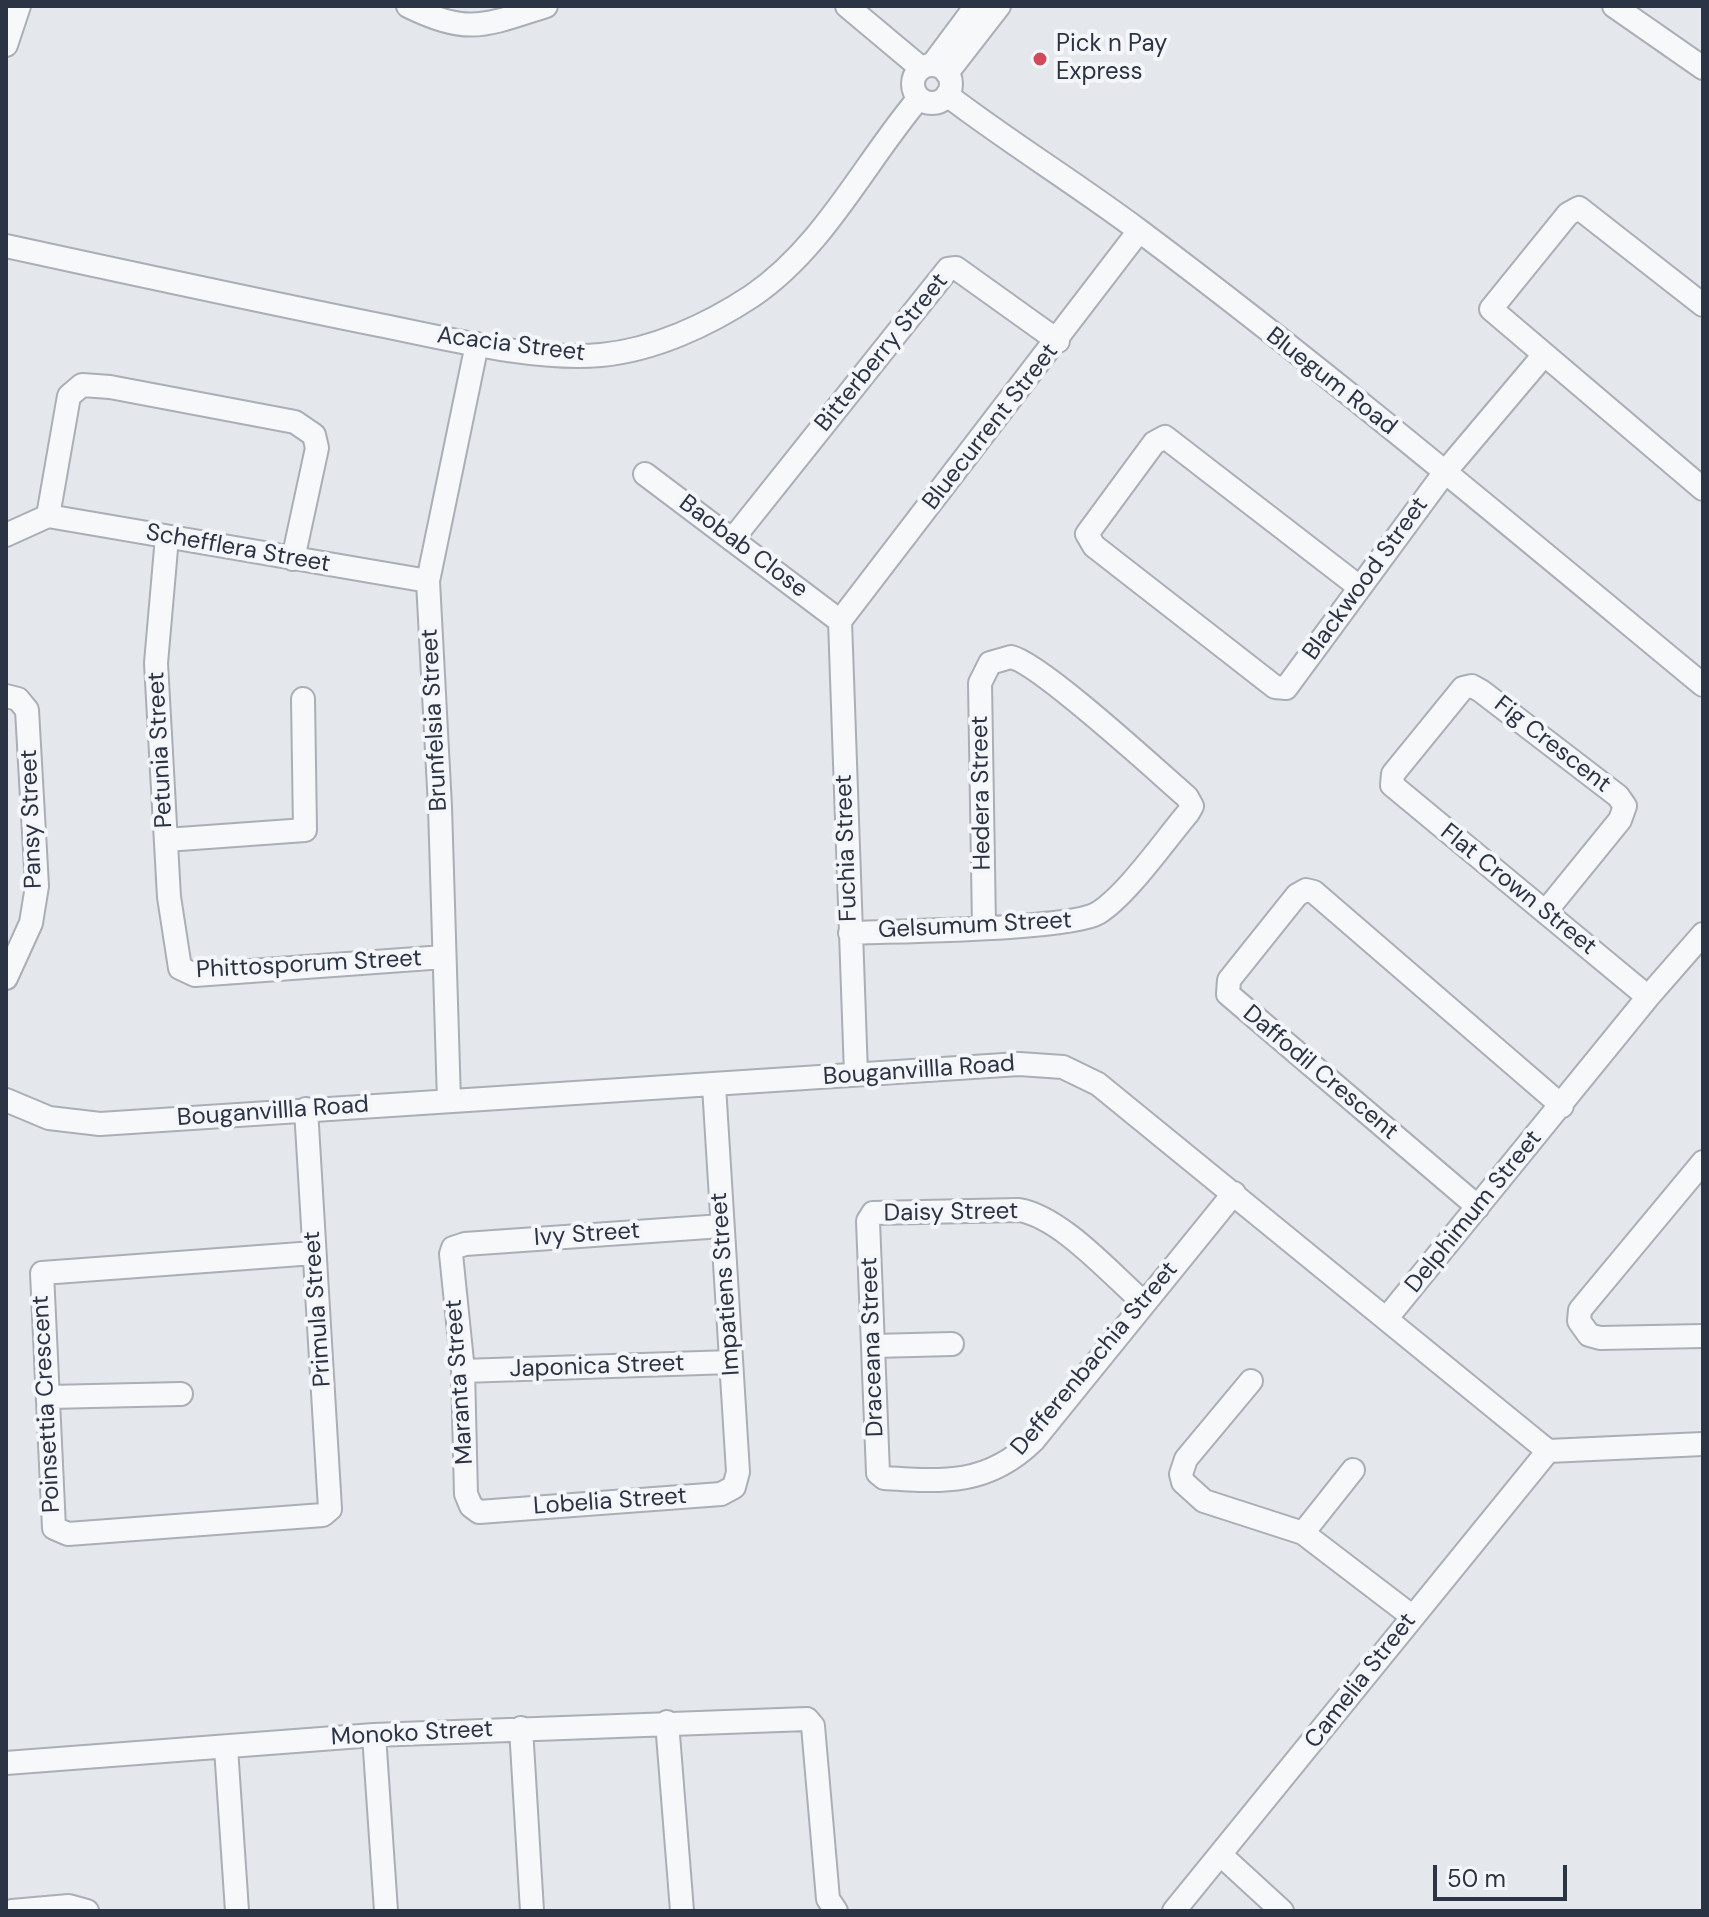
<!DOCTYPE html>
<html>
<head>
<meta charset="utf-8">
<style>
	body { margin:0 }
	#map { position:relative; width:1709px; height:1917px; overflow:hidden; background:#e4e7ec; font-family:"DM Sans",sans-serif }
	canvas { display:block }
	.frame { position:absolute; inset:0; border:8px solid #2b3445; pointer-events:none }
	.scale { position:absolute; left:1433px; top:1865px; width:134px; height:36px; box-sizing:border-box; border:4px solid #2b3445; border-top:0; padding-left:10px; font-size:24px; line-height:28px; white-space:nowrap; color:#2b3445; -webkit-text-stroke:6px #f4f6f9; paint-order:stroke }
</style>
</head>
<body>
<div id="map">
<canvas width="1709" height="1917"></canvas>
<div class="frame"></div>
<div class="scale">50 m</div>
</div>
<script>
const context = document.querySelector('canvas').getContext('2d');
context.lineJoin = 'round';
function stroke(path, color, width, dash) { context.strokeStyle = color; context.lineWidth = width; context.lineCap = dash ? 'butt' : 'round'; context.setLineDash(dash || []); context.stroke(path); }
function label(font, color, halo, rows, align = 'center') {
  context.font = font + ' "DM Sans",sans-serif'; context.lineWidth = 8; context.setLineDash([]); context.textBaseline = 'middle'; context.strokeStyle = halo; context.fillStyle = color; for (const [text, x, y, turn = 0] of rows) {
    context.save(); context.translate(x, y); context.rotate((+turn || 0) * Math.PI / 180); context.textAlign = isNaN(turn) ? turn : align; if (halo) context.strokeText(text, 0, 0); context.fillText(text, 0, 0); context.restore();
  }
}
const minor = new Path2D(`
	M 408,6 C 468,36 486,25 546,6
	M 847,6 L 921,68
	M 1614,6 L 1703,68
	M 6,45 L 19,6
	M 932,65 L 976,6
	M913 84a19 19 0 1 1 38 0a19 19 0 1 1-38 0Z
	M 947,73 L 999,6
	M 947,95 C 1010,143 1077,184 1141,232 C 1333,376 1518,532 1703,685
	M 6,246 C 130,273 255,300 379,325 C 445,338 534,361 601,355 C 654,350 708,325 752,296 C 824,247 864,163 919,98
	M 1703,305 L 1579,208 L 1568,214 L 1491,309 L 1703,489
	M 645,474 L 840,621
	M 48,516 L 69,396 L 82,385 L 110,387 L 295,422 L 314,435 L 317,448 L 293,559
	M 48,516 L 428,581
	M 6,535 L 48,516
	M 167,537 L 156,663 L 169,897 L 180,968 L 195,975 L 444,957
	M 732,540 L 948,269 L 956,268 L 1058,341
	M 1358,586 L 1165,437 L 1154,443 L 1087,534 L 1094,546 L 1275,687 L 1286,688 L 1445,472 L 1543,356
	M 840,621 L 1139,231
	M 840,621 L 856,1074
	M 6,696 L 18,699 L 27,710 L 37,886 L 31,923 L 6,978
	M 166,840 L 305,830 L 303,699
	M 1546,911 L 1620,820 L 1625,806 L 1618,796 L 1481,691 L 1472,686 L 1463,688 L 1393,774 L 1392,785 L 1648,997
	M 850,933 C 893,931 1071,930 1098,913 C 1127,895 1165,840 1188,813 L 1192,806 L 1187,797 C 1157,771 1040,663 1011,657 L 990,663 L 980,683 L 984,926
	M 714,1086 L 738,1472 L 734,1487 L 721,1494 L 479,1512 L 471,1506 L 466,1494 L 463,1371 L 451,1254 L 453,1248 L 465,1244 L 722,1226
	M 6,1100 L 49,1118 L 100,1124 L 1019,1064 L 1063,1067 L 1098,1084 L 1548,1451 L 1703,1444
	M 449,1101 L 440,807 L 428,581 L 477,344
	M 306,1109 L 330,1509 L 323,1515 L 68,1534 L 54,1528 L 42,1273 L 314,1253
	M 1703,1162 L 1580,1310 L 1579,1321 L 1589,1335 L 1600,1338 L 1703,1336
	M 1478,1207 L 1228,994 L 1229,980 L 1297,895 L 1306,890 L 1314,892 L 1562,1106
	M 1143,1302 C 1111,1274 1061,1217 1019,1210 L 873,1213 L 868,1221 L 878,1473 L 884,1478 C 944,1482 988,1485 1033,1441 L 1234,1193
	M 1386,1319 L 1648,997 L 1703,934
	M 874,1346 L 952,1344
	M 463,1371 L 731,1362
	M 1251,1381 L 1186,1459 L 1181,1474 L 1183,1482 L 1204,1501 L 1303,1533 L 1413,1617
	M 49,1397 L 181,1394
	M 1303,1533 L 1353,1470
	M 667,1722 L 682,1911
	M 521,1728 L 532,1911
	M 374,1735 L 386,1911
	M 226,1748 L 237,1911
	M 6,1763 L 374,1735 L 807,1719 L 813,1726 L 828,1899 L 836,1911
	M 1222,1856 L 1282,1911
	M 12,1911 L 69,1906 L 87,1911
	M 1174,1911 L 1548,1451`);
stroke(minor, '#a9aeb7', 26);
stroke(minor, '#f7f8fa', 22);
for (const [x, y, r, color] of [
	[1040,59,8,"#d1495b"]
]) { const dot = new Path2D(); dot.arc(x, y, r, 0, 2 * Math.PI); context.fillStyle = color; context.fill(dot); stroke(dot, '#f4f6f9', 3); }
label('24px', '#2b3445', '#f4f6f9', [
	["Pick n Pay",1056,45],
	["Express",1056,73]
], 'left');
label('24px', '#2b3445', '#f4f6f9', [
	["Acacia Street",511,345,7],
	["Bitterberry Street",882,353,-51],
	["Bluegum Road",1331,382,38],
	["Bluecurrent Street",991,427,-52],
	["Baobab Close",743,547,37],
	["Schefflera Street",238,549,10],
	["Blackwood Street",1366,579,-54],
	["Brunfelsia Street",435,720,-93],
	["Fig Crescent",1552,745,38],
	["Petunia Street",161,750,-93],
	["Hedera Street",982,793,-91],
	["Pansy Street",32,819,-92],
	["Fuchia Street",847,848,-92],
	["Flat Crown Street",1518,890,39],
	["Gelsumum Street",975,926,-3],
	["Phittosporum Street",309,965,-3],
	["Bouganvillla Road",919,1071,-4],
	["Daffodil Crescent",1320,1073,40],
	["Bouganvillla Road",273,1112,-4],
	["Delphimum Street",1474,1212,-51],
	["Daisy Street",951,1213,-1],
	["Ivy Street",587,1235,-4],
	["Impatiens Street",726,1284,-94],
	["Primula Street",318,1309,-94],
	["Draceana Street",873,1347,-92],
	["Defferenbachia Street",1095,1359,-50],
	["Japonica Street",597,1367,-2],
	["Maranta Street",460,1382,-94],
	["Poinsettia Crescent",47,1404,-93],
	["Lobelia Street",610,1502,-4],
	["Camelia Street",1361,1681,-52],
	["Monoko Street",412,1734,-3]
]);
</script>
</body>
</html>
